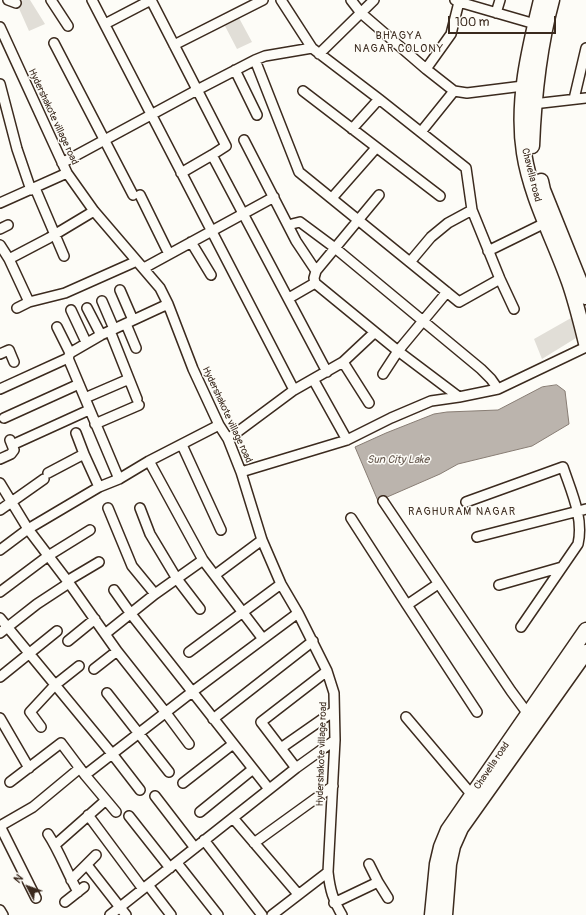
<!DOCTYPE html>
<html>
<head>
<meta charset="utf-8">
<style>
	body { margin:0 }
	#map { position:relative; width:586px; height:915px; overflow:hidden; background:#fdfcf7; font-family:Pangolin,sans-serif }
	canvas { display:block }
	.north { position:absolute; left:8px; top:867px; width:40px; height:40px; -webkit-text-stroke:3px #fdfcf7; paint-order:stroke; rotate:311deg; font-size:11px; font-weight:700; line-height:16px; text-align:center; color:#3b2a1e }
	.north::after { content:''; display:block; margin:auto; width:14px; height:18px; background:#3b2a1e; clip-path:polygon(50% 0,100% 100%,50% 72%,0 100%) }
	.scale { position:absolute; left:448px; top:16px; width:108px; height:18px; box-sizing:border-box; border:2px solid #3b2a1e; border-top:0; padding-left:5px; font-size:12px; line-height:14px; white-space:nowrap; color:#3b2a1e; -webkit-text-stroke:3px #fdfcf7; paint-order:stroke }
</style>
</head>
<body>
<div id="map">
<canvas width="586" height="915"></canvas>
<div class="north">N</div>
<div class="scale">100 m</div>
</div>
<script>
const context = document.querySelector('canvas').getContext('2d');
context.lineJoin = 'round';
function fill(path, color) { context.fillStyle = color; context.fill(path, 'evenodd'); }
function stroke(path, color, width, dash) { context.strokeStyle = color; context.lineWidth = width; context.lineCap = dash ? 'butt' : 'round'; context.setLineDash(dash || []); context.stroke(path); }
function label(font, color, halo, rows, align = 'center') {
  context.font = font + ' Pangolin,sans-serif'; context.lineWidth = 3; context.setLineDash([]); context.textBaseline = 'middle'; context.strokeStyle = halo; context.fillStyle = color; for (const [text, x, y, turn = 0] of rows) {
    context.save(); context.translate(x, y); context.rotate((+turn || 0) * Math.PI / 180); context.textAlign = isNaN(turn) ? turn : align; if (halo) context.strokeText(text, 0, 0); context.fillText(text, 0, 0); context.restore();
  }
}
fill(new Path2D(`
	M 23,0 L 30,0 L 45,24 L 29,31 L 17,4 Z
	M 239,18 L 252,42 L 237,49 L 225,26 Z
	M 571,318 L 576,338 L 542,359 L 534,339 Z`), '#e1ded7');
const water = new Path2D(`
	M 557,385 L 565,391 L 569,424 L 532,446 L 458,464 L 440,474 L 378,501 L 355,447 L 386,433 L 434,414 L 447,412 L 498,410 L 542,387 Z`);
fill(water, '#bbb4ad');
stroke(water, '#887d74', 1);
const minor = new Path2D(`
	M 8,0 L 16,3
	M 51,0 L 68,26
	M 92,0 L 294,390
	M 151,0 L 226,146 L 212,155 L 181,173
	M 281,0 L 312,48 L 379,99 L 466,168 L 472,210 L 500,279 L 514,309
	M 351,0 L 361,13 L 426,69 L 454,91 L 467,93 L 523,86
	M 455,0 L 459,2 L 535,24
	M 496,13 L 500,0
	M 105,24 L 151,0
	M 0,27 L 67,173 L 94,211 L 160,288 L 168,304 L 193,369 L 219,425 L 228,439 L 241,472 L 262,540 L 281,584 L 298,613 L 327,671 L 334,693 L 335,740 L 328,872 C 330,890 333,900 342,915
	M 54,43 L 133,195
	M 174,45 L 263,0
	M 319,54 L 374,0
	M 255,60 L 299,172 L 459,302 L 500,279
	M 426,69 L 451,34 L 459,2
	M 235,70 L 257,115
	M 0,84 L 17,149 L 31,190
	M 303,91 L 440,196
	M 574,99 L 586,48
	M 533,104 L 586,98
	M 352,129 L 379,99
	M 421,132 L 454,91
	M 244,140 L 296,241 L 316,271
	M 212,155 L 327,372
	M 62,163 L 197,90 L 255,60 L 265,56 L 312,48
	M 35,188 L 64,256
	M 140,195 L 169,254
	M 379,195 L 316,271 L 314,278 L 315,283 L 398,351 L 459,397
	M 332,198 L 376,148
	M 0,203 L 67,173
	M 288,225 L 300,222 L 335,248 L 481,369 L 491,379 L 498,389
	M 0,229 L 8,225
	M 191,242 L 211,275
	M 0,245 L 9,259 L 29,302 L 65,293 L 137,261
	M 488,251 L 545,223
	M 9,259 L 49,238 L 94,211
	M 410,262 L 431,237 L 448,223 L 472,210
	M 144,268 L 274,197
	M 120,290 L 133,320
	M 289,298 L 315,283
	M 102,301 L 114,329
	M 17,308 L 29,302
	M 87,308 L 101,335
	M 71,310 L 86,342
	M 126,324 L 136,348
	M 57,327 L 70,353 L 68,358 L 119,479
	M 110,331 L 137,399
	M 70,353 L 101,335 L 168,304
	M 0,354 L 9,350 L 14,362
	M 343,362 L 369,403
	M 383,374 L 398,351 L 447,292
	M 313,379 L 347,440
	M 0,389 L 68,358
	M 85,398 L 129,379
	M 4,418 L 79,384
	M 95,424 L 139,405
	M 228,439 L 294,390 L 343,362 L 375,332
	M 12,445 L 89,410
	M 182,445 L 221,530
	M 84,454 L 99,487
	M 0,459 L 11,454 L 14,450 L 10,440
	M 241,472 L 347,440 L 391,418 L 431,401 L 459,397 L 498,389 L 586,347
	M 48,473 L 84,454 L 76,433
	M 0,483 L 28,529 L 69,583 L 117,651 L 166,713 L 189,744
	M 383,501 L 511,691 L 528,714 L 532,716
	M 466,502 L 563,467 C 571,491 584,518 578,544 L 521,627
	M 108,508 L 132,566 L 155,594
	M 140,508 L 150,534 L 177,579 L 200,609
	M 0,510 L 44,479
	M 351,518 L 407,605 L 438,584
	M 477,537 L 586,509
	M 0,550 L 28,529 L 99,487 L 119,479 L 149,461 L 219,425
	M 215,575 L 262,540
	M 67,581 L 99,562
	M 499,585 L 562,567
	M 114,590 L 131,614 L 269,789
	M 0,592 L 48,556 L 90,530
	M 407,605 L 477,712
	M 0,618 L 113,755 L 140,790
	M 0,633 L 37,604 L 69,583
	M 105,634 L 155,594 L 203,560
	M 263,639 L 298,613
	M 68,641 L 95,619
	M 189,652 L 281,584
	M 94,669 L 117,651
	M 0,677 L 57,631
	M 107,693 L 169,772
	M 406,717 L 472,795
	M 0,718 L 29,768
	M 213,719 L 313,641
	M 41,727 L 30,712 L 55,685 L 79,666
	M 281,748 L 334,711
	M 296,768 L 261,722 L 327,671
	M 85,775 L 192,692 L 263,639 L 203,560 L 149,461
	M 10,782 L 61,743 L 85,775 L 106,800 L 55,845
	M 183,783 L 233,744
	M 155,796 L 195,848
	M 106,800 L 116,812
	M 200,812 L 253,769
	M 88,815 L 143,889
	M 129,816 L 170,868
	M 233,818 L 298,894
	M 0,826 L 33,807 L 80,768
	M 0,826 L 36,898
	M 48,834 C 60,852 67,873 78,892
	M 204,840 L 262,915
	M 254,843 L 333,786
	M 177,863 L 218,915
	M 87,865 L 126,915
	M 71,880 L 96,855
	M 378,882 L 388,898
	M 148,885 L 171,915
	M 65,902 L 84,887
	M 334,903 L 378,882 L 369,864
	M 0,910 L 3,915
	M 110,915 L 296,768 L 335,740
	M 272,915 L 328,872`);
const highway = new Path2D(`
	M 541,0 C 529,49 516,102 524,153 C 531,198 554,239 569,282 C 576,302 581,323 586,343
	M 532,146 C 534,96 539,48 552,0
	M 541,181 L 543,190 L 586,297
	M 432,915 L 437,864 L 441,847 L 448,830 L 586,630
	M 445,915 L 449,864 L 453,846 L 461,828 L 586,652`);
stroke(minor, '#3b2a1e', 12);
stroke(highway, '#3b2a1e', 17);
stroke(minor, '#fdfcf7', 9);
stroke(highway, '#fdfcf7', 14);
label('10px', '#3b2a1e', '#fdfcf7', [
	["Hydershakote village road",53,117,65],
	["Chavella road",531,175,76],
	["Hydershakote village road",227,415,65],
	["Hydershakote village road",322,754,-88],
	["Chavella road",492,766,-56]
]);
context.letterSpacing = '1px';
label('11px', '#3b2a1e', '#fdfcf7', [
	["BHAGYA",399,36],
	["NAGAR COLONY",399,49],
	["RAGHURAM NAGAR",462,512]
]);
context.letterSpacing = '0px';
label('italic 11px', '#615349', '#fdfcf7', [
	["Sun City Lake",398,460]
]);
</script>
</body>
</html>
